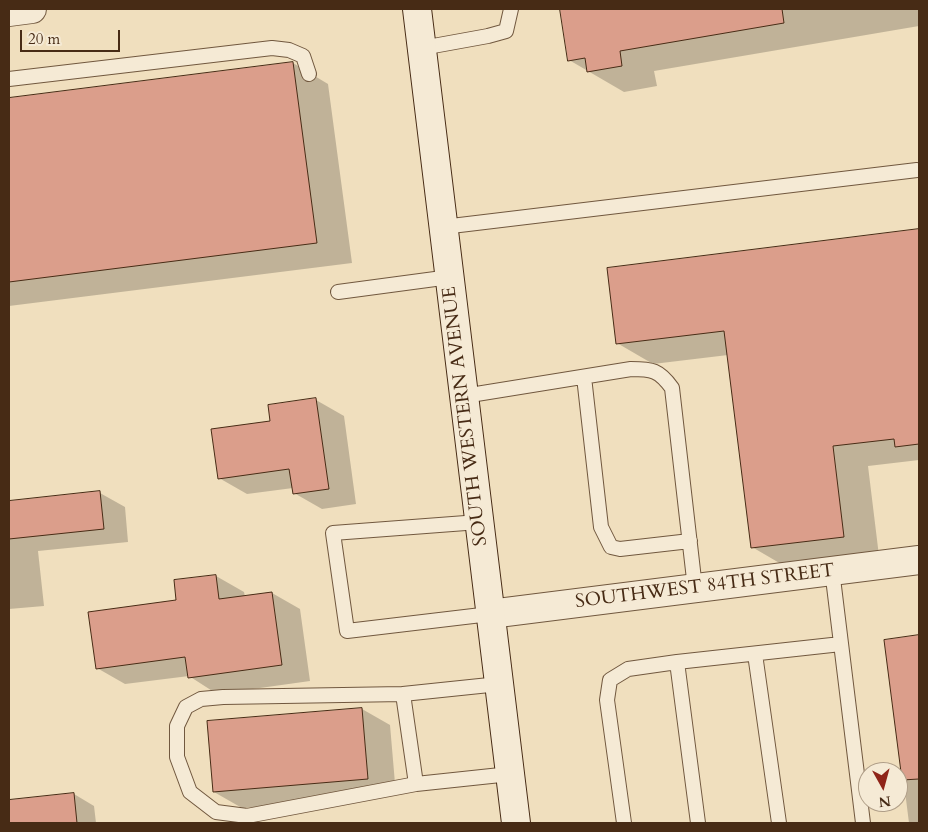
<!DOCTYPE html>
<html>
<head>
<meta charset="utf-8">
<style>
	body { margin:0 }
	#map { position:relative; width:928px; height:832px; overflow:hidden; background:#f0dfbe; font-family:Cardo,serif }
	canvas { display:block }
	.frame { position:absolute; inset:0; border:10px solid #472b15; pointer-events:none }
	.north { position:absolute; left:858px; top:762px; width:50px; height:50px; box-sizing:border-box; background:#f5ead5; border:1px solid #af9e88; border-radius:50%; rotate:173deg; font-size:14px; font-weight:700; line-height:20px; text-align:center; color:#472b15 }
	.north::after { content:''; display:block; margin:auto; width:18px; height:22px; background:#8f2418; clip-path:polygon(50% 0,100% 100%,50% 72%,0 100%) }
	.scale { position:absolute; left:20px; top:30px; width:100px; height:22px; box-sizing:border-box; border:2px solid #472b15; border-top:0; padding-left:6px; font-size:15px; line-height:18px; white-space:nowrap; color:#472b15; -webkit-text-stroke:4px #f5ead5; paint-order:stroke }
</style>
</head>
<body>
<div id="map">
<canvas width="928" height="832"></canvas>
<div class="frame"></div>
<div class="north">N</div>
<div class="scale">20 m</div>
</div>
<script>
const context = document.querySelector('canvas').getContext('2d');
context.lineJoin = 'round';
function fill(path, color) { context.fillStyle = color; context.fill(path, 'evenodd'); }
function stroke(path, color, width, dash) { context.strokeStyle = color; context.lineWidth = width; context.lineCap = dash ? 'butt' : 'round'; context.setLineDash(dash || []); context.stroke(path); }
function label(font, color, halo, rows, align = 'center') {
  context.font = font + ' Cardo,serif'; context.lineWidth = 4.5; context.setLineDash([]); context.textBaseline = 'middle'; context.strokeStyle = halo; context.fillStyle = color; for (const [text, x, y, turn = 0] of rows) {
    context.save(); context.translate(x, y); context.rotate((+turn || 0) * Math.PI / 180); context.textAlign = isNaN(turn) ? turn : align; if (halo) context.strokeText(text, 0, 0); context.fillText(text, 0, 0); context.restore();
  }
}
fill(new Path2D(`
	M 561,9 L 919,9 L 919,26 L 654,71 L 657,86 L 624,92 L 569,60 Z
	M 293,63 L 328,84 L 352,263 L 9,306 L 9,99 Z
	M 919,230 L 919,460 L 868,466 L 879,556 L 788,568 L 752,547 L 728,355 L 653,364 L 617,343 L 608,269 Z
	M 316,400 L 344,416 L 356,504 L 322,509 L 294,493 L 293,488 L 247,494 L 219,478 L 271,422 Z
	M 100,493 L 125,507 L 128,542 L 38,551 L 44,606 L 9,609 L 9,502 Z
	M 216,576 L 244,592 L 245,597 L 272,593 L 300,609 L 310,681 L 217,694 L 189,676 L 125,684 L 97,668 L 178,601 Z
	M 919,636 L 919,823 L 909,823 L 886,641 Z
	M 362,709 L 390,725 L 396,795 L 242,808 L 214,792 Z
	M 74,794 L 94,806 L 96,823 L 9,823 L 9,801 Z`), '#0003');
const building = new Path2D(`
	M 560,9 L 782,9 L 784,23 L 620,51 L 622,66 L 587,72 L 585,58 L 568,61 Z
	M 293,62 L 317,243 L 9,282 L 9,98 Z
	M 919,229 L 919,444 L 895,447 L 894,439 L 833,446 L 844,537 L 751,548 L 724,331 L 616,344 L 607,268 Z
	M 316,398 L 329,489 L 293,494 L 289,469 L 218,479 L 211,429 L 270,421 L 268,405 Z
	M 100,491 L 104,529 L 9,539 L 9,501 Z
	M 216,575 L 219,599 L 272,592 L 282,665 L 188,678 L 185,657 L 96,669 L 88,612 L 176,600 L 174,580 Z
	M 919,635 L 919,779 L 902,780 L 884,640 Z
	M 362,708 L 368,779 L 213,792 L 207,721 Z
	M 74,793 L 77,823 L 9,823 L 9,800 Z`);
fill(building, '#db9e8b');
stroke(building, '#472b15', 1);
const lane = new Path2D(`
	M 422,48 L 488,36 L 506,31 L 511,9
	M 9,79 L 272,48 L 289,50 L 303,56 L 309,74
	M 443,227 L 917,170
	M 338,292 L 450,277
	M 584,377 L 601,527 L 611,547 L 620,549 L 690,541
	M 464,396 L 631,369 C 652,369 659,370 672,388 L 695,588
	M 479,522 L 333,533 L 347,631 L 490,614
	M 832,570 L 863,823
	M 755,654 L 779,823
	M 677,662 L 698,823
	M 499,684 L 403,694 L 223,697 L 201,699 L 186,707 L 177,726 L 177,757 L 190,792 L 216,812 L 247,816 L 416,784 L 510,774
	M 403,694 L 416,784
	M 624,823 L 607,700 L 610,680 L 628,669 L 677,662 L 841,644`);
const street = new Path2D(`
	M 9,12 L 32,9
	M 490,614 L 919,560`);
const secondary = new Path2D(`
	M 417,9 L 516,823`);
stroke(lane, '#71583f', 16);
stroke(street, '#71583f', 30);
stroke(secondary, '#472b15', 30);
stroke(lane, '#f5ead5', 14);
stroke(street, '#f5ead5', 28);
stroke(secondary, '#f5ead5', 28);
label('19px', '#472b15', '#f5ead5', [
	["SOUTH WESTERN AVENUE",466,416,-97],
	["SOUTHWEST 84TH STREET",705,587,-7]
]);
</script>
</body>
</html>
